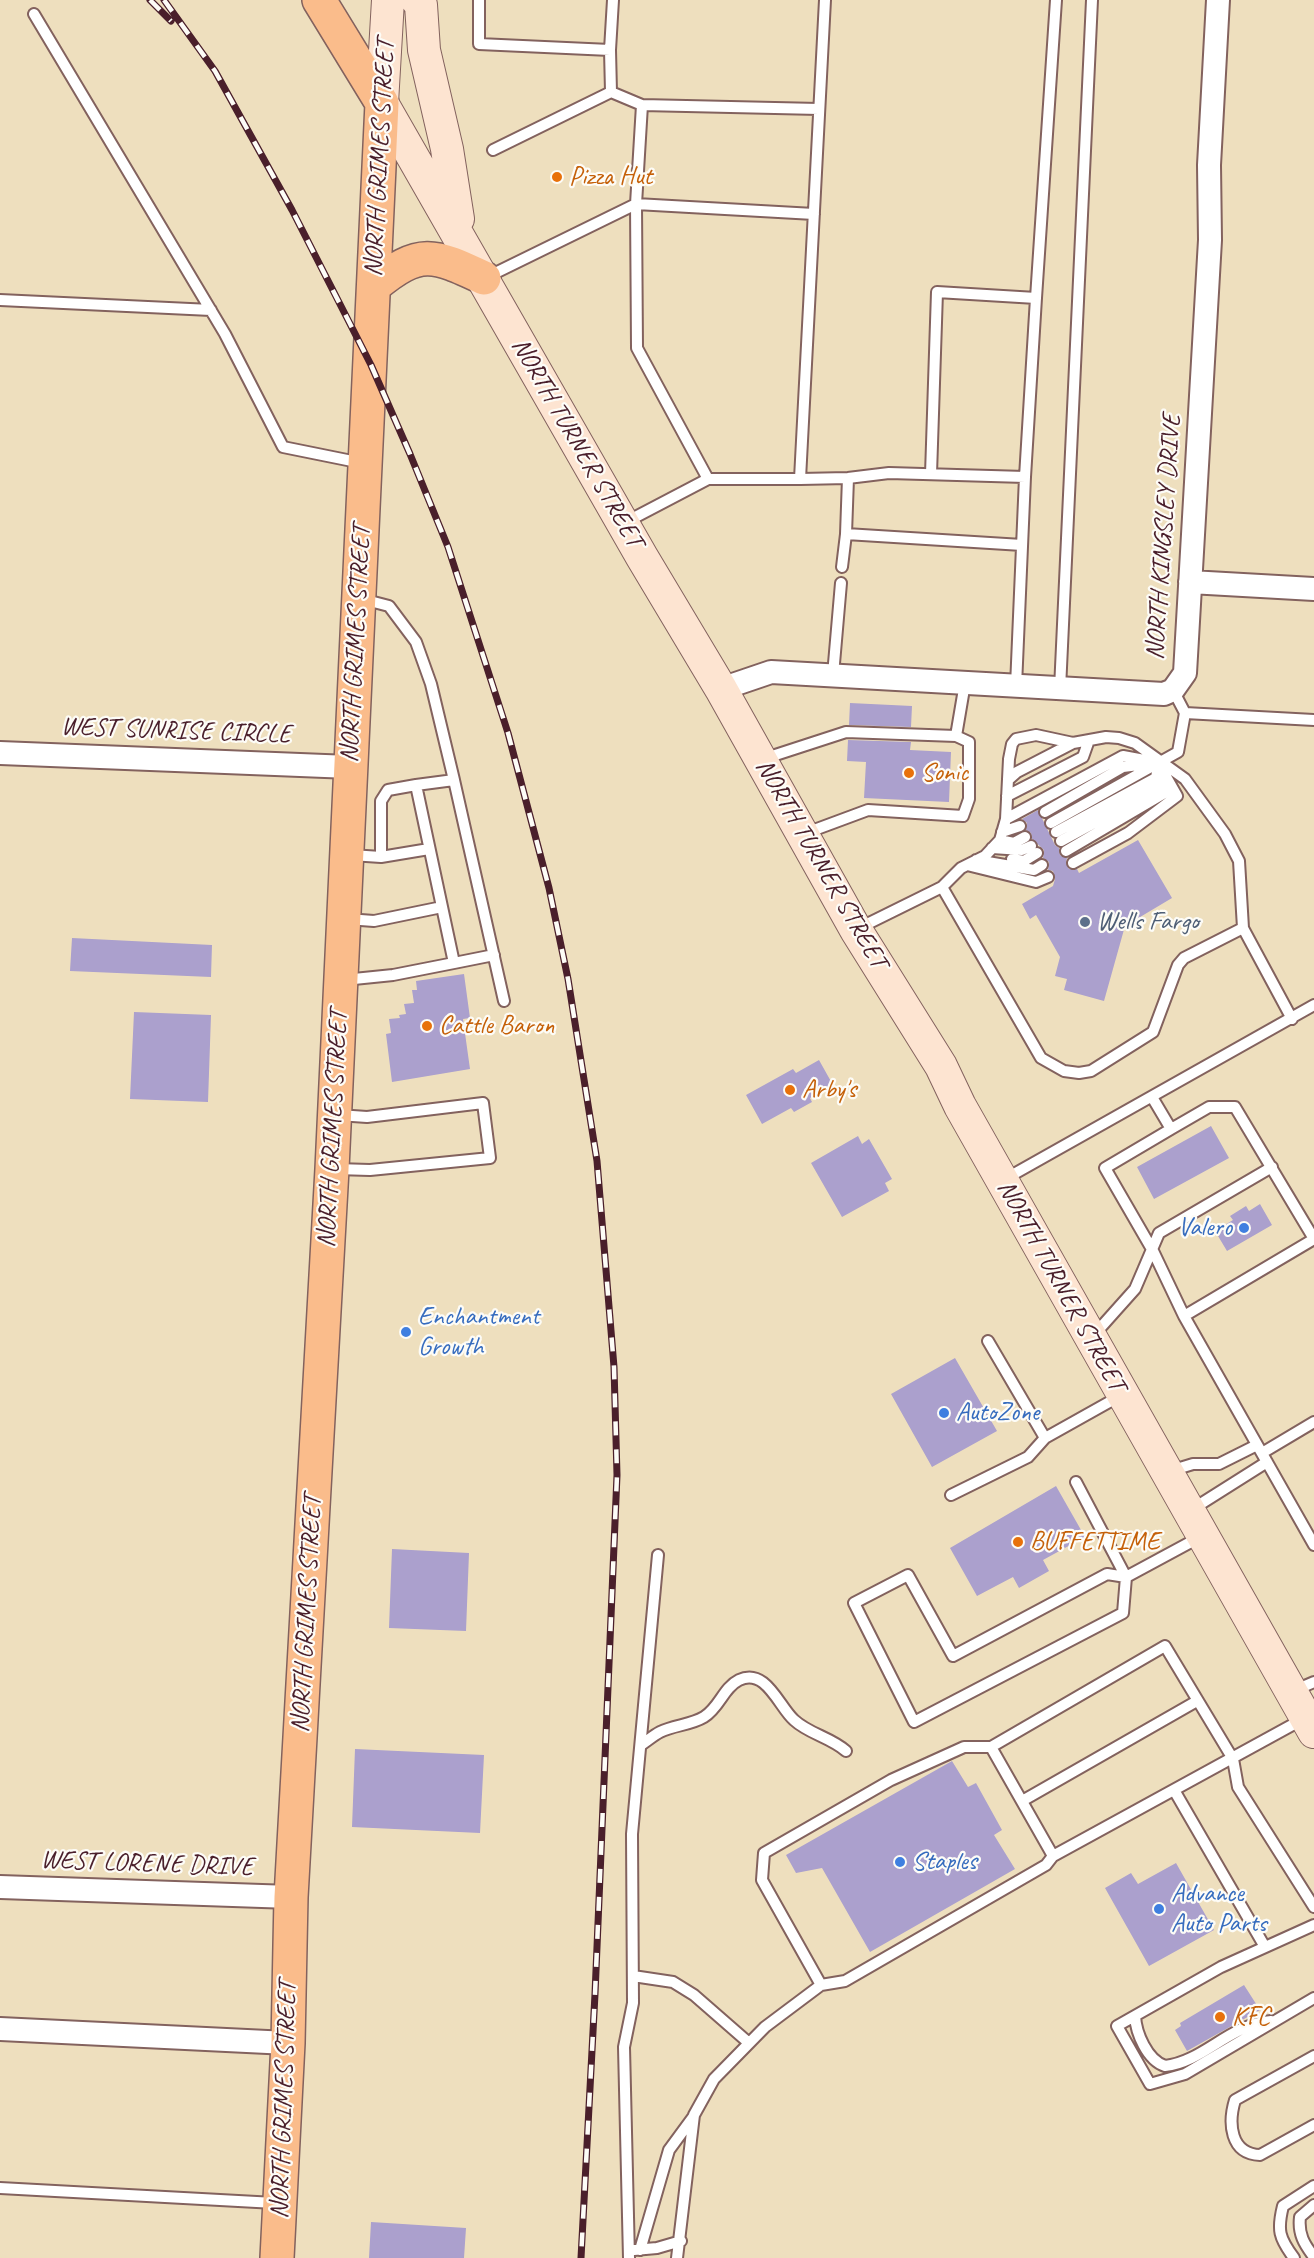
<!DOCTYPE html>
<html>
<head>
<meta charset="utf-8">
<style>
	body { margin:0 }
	canvas { display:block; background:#eedfbe }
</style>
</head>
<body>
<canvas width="1314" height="2258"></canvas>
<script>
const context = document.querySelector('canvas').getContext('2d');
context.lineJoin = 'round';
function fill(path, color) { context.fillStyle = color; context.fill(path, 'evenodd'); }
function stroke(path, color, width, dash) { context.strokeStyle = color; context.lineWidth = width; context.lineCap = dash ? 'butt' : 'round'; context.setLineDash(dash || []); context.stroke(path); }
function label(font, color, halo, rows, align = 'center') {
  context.font = font + ' Caveat,sans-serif'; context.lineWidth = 4.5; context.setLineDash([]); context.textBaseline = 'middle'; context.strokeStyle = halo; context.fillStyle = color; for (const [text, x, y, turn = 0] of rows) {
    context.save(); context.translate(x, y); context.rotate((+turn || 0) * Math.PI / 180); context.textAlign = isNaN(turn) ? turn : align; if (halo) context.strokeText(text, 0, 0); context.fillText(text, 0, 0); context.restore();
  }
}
fill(new Path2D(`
	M 850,703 L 912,706 L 911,727 L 849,725 Z
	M 848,740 L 911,742 L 910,750 L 951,752 L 949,802 L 864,798 L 866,762 L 847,761 Z
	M 1038,810 L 1055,845 L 1059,848 L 1060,855 L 1067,858 L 1066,863 L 1069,869 L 1077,869 L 1079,873 L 1138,840 L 1172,898 L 1125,926 L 1104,1001 L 1064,990 L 1067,979 L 1055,976 L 1060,957 L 1036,915 L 1030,919 L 1022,904 L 1053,886 L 1055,879 L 1053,871 L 1048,870 L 1049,862 L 1043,858 L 1044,850 L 1032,839 L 1031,833 L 1026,830 L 1027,823 L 1022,819 Z
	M 72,938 L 212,945 L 211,977 L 70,971 Z
	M 464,974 L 470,1018 L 463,1019 L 470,1069 L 392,1082 L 386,1034 L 391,1033 L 389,1019 L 400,1018 L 399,1015 L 406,1014 L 404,1004 L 414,1003 L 412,990 L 417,990 L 416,981 Z
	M 134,1012 L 211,1015 L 208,1102 L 130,1099 Z
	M 819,1060 L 833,1085 L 810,1098 L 812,1102 L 794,1112 L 791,1108 L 762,1124 L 746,1095 L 793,1069 L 796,1073 Z
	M 1211,1126 L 1229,1158 L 1154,1199 L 1137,1167 Z
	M 858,1136 L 862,1144 L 869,1139 L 892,1179 L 885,1183 L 889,1191 L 842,1217 L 811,1163 Z
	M 1260,1204 L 1272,1225 L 1227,1251 L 1215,1231 L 1233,1220 L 1230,1216 L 1246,1206 L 1249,1211 Z
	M 955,1358 L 997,1431 L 932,1467 L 891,1394 Z
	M 1056,1486 L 1085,1537 L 1043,1560 L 1049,1571 L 1019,1588 L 1013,1577 L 977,1596 L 950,1548 Z
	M 392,1549 L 469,1553 L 466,1631 L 389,1628 Z
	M 355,1749 L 484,1755 L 480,1833 L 352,1827 Z
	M 952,1761 L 968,1787 L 976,1783 L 1002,1830 L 994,1835 L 1015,1869 L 870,1952 L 822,1868 L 796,1873 L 786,1855 Z
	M 1176,1863 L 1214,1930 L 1149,1966 L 1105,1888 L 1131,1873 L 1138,1884 Z
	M 1244,1985 L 1260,2010 L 1187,2051 L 1175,2030 L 1181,2026 L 1180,2023 Z
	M 371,2222 L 466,2228 L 464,2258 L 369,2258 Z`), '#aba0cd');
const service = new Path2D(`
	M 479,0 L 479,44 L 610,50 L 613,0
	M 34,14 L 225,334 L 283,447 L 362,463
	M 610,50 L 611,92 L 642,105
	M 493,150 L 611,92
	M 487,277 L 636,204 L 814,214
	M 1036,298 L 1056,0
	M 0,300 L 211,310
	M 931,474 L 937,292 L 1036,298 L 1025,477
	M 848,478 L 846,534 L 1022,545
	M 708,479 L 637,348 L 636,204 L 642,105 L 819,109
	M 800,479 L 848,478 L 889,473 L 1025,477 L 1016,686
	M 624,523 L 708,479 L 800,479 L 825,0
	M 842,567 L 846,534
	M 362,599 L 389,606 L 416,642 L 431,684 L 454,780
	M 833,675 L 841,583
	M 1060,689 L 1092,0
	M 1185,713 L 1314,720
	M 956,736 L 965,683
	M 763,759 L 846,732 L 956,736 L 969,742 L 969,799 L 963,816 L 868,810 L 806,833
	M 1008,780 L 1017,772 L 1073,743
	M 416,785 L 454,780 L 504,1001
	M 1007,796 L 1083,757 L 1089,740
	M 1045,812 L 1123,767 L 1146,764
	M 1006,819 L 1123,756 L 1155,762
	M 1051,823 L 1178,752 L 1185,713 L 1173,690
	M 1002,832 L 1020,826
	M 1056,832 L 1156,778 L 1158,766
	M 1004,841 L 1014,843 L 1025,837
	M 1061,841 L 1163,785 L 1162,778
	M 992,848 L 1022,850 L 1031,846
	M 1066,851 L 1168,791 L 1164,780
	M 351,855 L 381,857
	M 1012,859 L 1024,861 L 1037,853
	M 976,860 L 1034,870 L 1042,865
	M 1073,863 L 1128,833 L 1177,796 L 1160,766
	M 967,865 L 1036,882 L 1048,877
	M 942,887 L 1041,1058 L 1064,1071 L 1079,1073 L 1091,1071 L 1153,1032 L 1178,965 L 1184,958 L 1243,928
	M 347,919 L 374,921 L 442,907
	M 857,929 L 942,887 L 961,868 L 985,856 L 1000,840 L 1006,819 L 1009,759 L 1012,744 L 1016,739 L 1036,735 L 1073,743 L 1106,737 L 1119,738 L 1135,743 L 1185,779 L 1225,834 L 1239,861 L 1243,928 L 1292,1019
	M 454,963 L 494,955
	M 344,980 L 393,975 L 454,963 C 441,904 429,844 416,785 L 388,790 L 381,801 L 381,857 L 429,849
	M 1152,1097 L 1171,1129 L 1209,1107 L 1235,1107 L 1314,1239
	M 1171,1129 L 1105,1168 L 1153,1251 L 1184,1316
	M 336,1169 L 370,1170 L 490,1158 L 483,1103 L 367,1117 L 338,1115
	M 1005,1179 L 1314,1005
	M 1314,1239 L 1184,1316 L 1314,1545
	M 1093,1336 L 1135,1289 L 1159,1233 L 1272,1167
	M 988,1341 L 1045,1438
	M 1262,1453 L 1314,1422
	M 1170,1471 L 1193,1464 L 1219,1464 L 1257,1445
	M 1076,1482 L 1126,1577 L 1123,1613 L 914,1722 L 854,1603 L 908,1575 L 953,1656 L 1107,1574 L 1126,1577 L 1202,1536
	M 951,1495 L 1028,1457 L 1045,1438 L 1120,1396
	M 1191,1510 L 1267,1462
	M 1293,1691 L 1314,1682
	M 1305,1718 L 1053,1856 L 991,1747 L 1165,1646 L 1233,1759 L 1238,1787 L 1314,1907
	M 641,1745 C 647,1741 654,1735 660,1732 C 674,1725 691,1725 704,1717 C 720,1707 723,1688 739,1680 C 766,1667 779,1707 794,1720 C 809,1734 830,1737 846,1751
	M 991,1747 L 964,1747 L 891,1780 L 764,1853 L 762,1880 L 821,1985 L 845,1981 L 1046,1865 L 1053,1856
	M 1174,1790 L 1265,1947
	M 1022,1801 L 1197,1701
	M 1314,1925 L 1221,1967 L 1117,2026 L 1150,2084 L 1185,2074 L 1314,1998
	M 633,1976 L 673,1982 L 694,1995 L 749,2043
	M 1135,2016 C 1136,2033 1147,2060 1165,2066 C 1203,2062 1230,2024 1271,2021
	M 1314,2056 L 1235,2100 C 1228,2123 1230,2154 1260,2155 L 1314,2125
	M 0,2188 L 275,2203
	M 1314,2205 L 1300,2217 C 1298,2234 1304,2244 1314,2257
	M 634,2250 L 657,2248 L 681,2241
	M 640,2250 L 669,2150 L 694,2116
	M 629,2258 L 624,2047 L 633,2003 L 632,1834 L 658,1555
	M 677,2258 L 694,2115 L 714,2079 L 765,2027 L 821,1985
	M 1294,2258 C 1279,2238 1277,2230 1283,2206 L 1314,2186`);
const minor = new Path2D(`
	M 1190,582 L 1314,589
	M 721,689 L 771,672 L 1164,694 L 1173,690 L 1185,673 L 1210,240 L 1209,165 L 1218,0
	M 0,753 L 350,767
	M 0,1887 L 291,1897
	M 0,2029 L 288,2043`);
const secondary = new Path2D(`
	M 388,0 L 382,103 L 642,557 L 721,689 L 856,930 L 941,1066 L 960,1106 L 1314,1732
	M 417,0 L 421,5 L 424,50 L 447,149 L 458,219`);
const primary = new Path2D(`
	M 374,286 C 420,248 433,254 484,278
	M 277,2258 L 288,2043 L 291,1897 L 332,1169 L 382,103 L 319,0`);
stroke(service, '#83625e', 14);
stroke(minor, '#83625e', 26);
stroke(secondary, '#83625e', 34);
stroke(primary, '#83625e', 36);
stroke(service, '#fff', 10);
stroke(minor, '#fff', 22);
stroke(secondary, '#fde4d1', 32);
stroke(primary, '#fabc8b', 33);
const rail = new Path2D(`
	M 150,0 L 171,21
	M 164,0 L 215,71 L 292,210 L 371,365 L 410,454 L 448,547 L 508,733 L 549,888 L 568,979 L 597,1161 L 614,1367 L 617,1475 L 595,1994 L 581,2258`);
stroke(rail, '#4a1f2b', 7);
stroke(rail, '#fdfcf7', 4.5, [14]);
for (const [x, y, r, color] of [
	[557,177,6,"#e8710a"],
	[909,773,6,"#e8710a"],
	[1085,922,6,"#5c6f8a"],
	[427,1026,6,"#e8710a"],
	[790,1090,6,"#e8710a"],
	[1244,1228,6,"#3f7fe0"],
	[406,1332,6,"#3f7fe0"],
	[944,1413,6,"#3f7fe0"],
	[1018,1542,6,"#e8710a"],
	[900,1862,6,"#3f7fe0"],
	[1159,1909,6,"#3f7fe0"],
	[1220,2017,6,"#e8710a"]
]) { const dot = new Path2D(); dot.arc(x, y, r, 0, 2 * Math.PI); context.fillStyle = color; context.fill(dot); stroke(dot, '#fdfcf7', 2); }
label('26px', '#4a1f2b', '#fdfcf7', [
	["NORTH GRIMES STREET",380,158,-87],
	["NORTH TURNER STREET",577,443,60],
	["NORTH KINGSLEY DRIVE",1164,537,-86],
	["NORTH GRIMES STREET",356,644,-87],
	["WEST SUNRISE CIRCLE",176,731,2],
	["NORTH TURNER STREET",821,864,60],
	["NORTH GRIMES STREET",333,1129,-87],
	["NORTH TURNER STREET",1061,1286,61],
	["NORTH GRIMES STREET",307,1614,-87],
	["WEST LORENE DRIVE",147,1864,2],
	["NORTH GRIMES STREET",284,2100,-88]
]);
label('26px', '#c56008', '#fdfcf7', [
	["Pizza Hut",569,177],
	["Sonic",921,773],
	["Cattle Baron",439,1026],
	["Arby's",802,1090],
	["BUFFETTIME",1030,1542],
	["KFC",1232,2017]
], 'left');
label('26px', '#4e5e75', '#fdfcf7', [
	["Wells Fargo",1097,922]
], 'left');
label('26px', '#366cbe', '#fdfcf7', [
	["Valero",1232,1228,"right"],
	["Enchantment",418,1317],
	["Growth",418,1347],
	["AutoZone",956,1413],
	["Staples",912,1862],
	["Advance",1171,1894],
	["Auto Parts",1171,1924]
], 'left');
</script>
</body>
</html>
